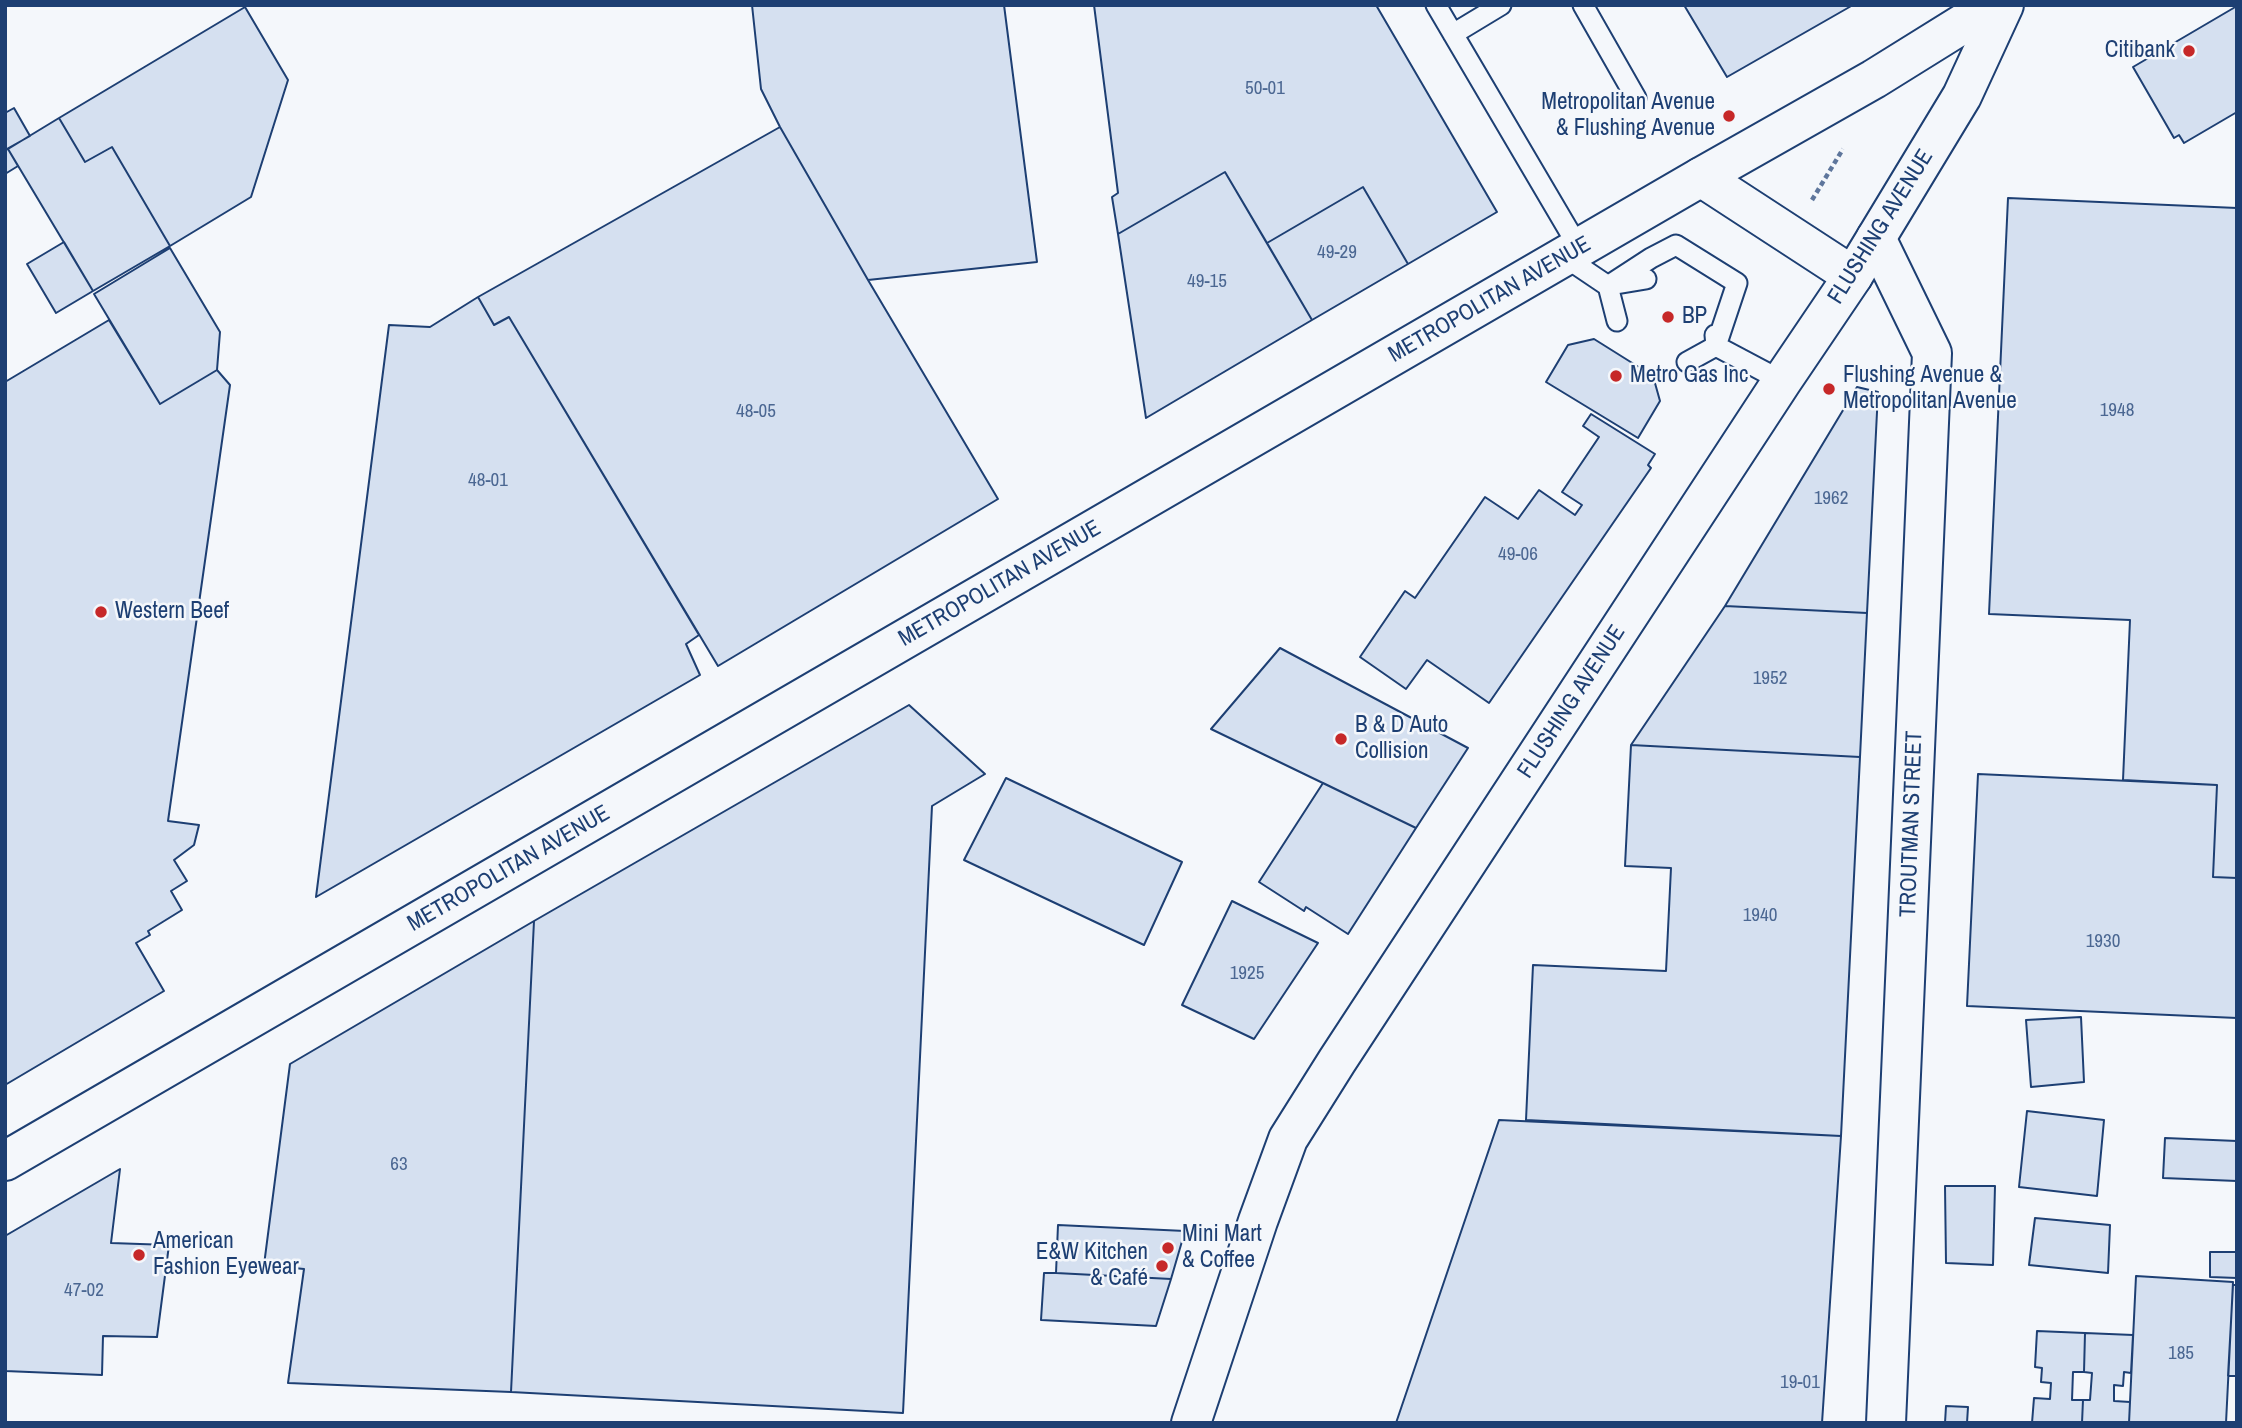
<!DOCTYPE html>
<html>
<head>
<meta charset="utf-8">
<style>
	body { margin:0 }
	#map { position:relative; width:2242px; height:1428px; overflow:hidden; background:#f4f7fb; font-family:"Archivo Narrow",sans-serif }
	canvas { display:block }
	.frame { position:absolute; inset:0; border:7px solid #1d3f73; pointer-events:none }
</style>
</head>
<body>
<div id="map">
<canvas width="2242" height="1428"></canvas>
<div class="frame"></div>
</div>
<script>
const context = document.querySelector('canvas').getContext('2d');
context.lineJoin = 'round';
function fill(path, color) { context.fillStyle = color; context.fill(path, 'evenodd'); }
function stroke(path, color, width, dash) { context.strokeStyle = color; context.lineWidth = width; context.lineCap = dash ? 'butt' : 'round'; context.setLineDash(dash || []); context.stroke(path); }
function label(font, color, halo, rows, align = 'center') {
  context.font = font + ' "Archivo Narrow",sans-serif'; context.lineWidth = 5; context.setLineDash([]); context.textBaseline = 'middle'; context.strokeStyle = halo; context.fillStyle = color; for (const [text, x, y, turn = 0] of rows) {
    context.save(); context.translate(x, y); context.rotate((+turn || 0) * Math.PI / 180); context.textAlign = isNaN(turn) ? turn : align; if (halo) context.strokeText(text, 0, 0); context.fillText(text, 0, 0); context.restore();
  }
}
const building = new Path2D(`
	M 752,5 L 1004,5 L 1037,262 L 868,280 L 780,127 L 761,89 Z
	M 1094,5 L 1376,5 L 1497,212 L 1408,264 L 1363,187 L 1267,243 L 1225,172 L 1118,234 L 1112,197 L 1118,193 Z
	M 1684,5 L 1853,5 L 1727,77 Z
	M 2237,6 L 2237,112 L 2184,143 L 2179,135 L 2174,138 L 2133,67 Z
	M 245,7 L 288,80 L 251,197 L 170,246 L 112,147 L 85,162 L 59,118 Z
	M 14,108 L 30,136 L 5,150 L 5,113 Z
	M 59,118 L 85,162 L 112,147 L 170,246 L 93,291 L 8,149 Z
	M 780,127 L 868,280 L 998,499 L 718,666 L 509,317 L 494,325 L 478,297 Z
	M 8,149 L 18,166 L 5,174 L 5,150 Z
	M 1225,172 L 1312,320 L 1146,418 L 1118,234 Z
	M 1363,187 L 1408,264 L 1312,320 L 1267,243 Z
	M 2008,198 L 2237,208 L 2237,878 L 2213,877 L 2217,785 L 2123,780 L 2130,620 L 1989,614 Z
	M 64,242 L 93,291 L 56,313 L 27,264 Z
	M 170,248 L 220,332 L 217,370 L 160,404 L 94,294 Z
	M 478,297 L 494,325 L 509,317 L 699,635 L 686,644 L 700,675 L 316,897 L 389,325 L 430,327 Z
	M 109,320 L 160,404 L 217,370 L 230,385 L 168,821 L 199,825 L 194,845 L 174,860 L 187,881 L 171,891 L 182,910 L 148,931 L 150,935 L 136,943 L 164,991 L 5,1085 L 5,382 Z
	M 1594,339 L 1653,376 L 1660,401 L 1638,438 L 1546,382 L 1568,345 Z
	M 1857,387 L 1878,392 L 1867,613 L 1725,606 Z
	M 1591,414 L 1655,454 L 1648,465 L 1651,468 L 1489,703 L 1427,660 L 1406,689 L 1360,657 L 1405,591 L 1415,598 L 1485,497 L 1518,519 L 1539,490 L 1575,515 L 1582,505 L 1562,492 L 1599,437 L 1583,426 Z
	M 1725,606 L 1867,613 L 1860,757 L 1631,745 Z
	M 1280,648 L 1468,748 L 1416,828 L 1211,729 Z
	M 909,705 L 985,774 L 932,806 L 903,1413 L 511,1392 L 534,921 Z
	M 1631,745 L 1860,757 L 1841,1136 L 1526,1120 L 1533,965 L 1666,971 L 1671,868 L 1625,866 Z
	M 1978,774 L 2217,785 L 2213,877 L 2237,878 L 2237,1018 L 1967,1006 Z
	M 1006,778 L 1182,862 L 1144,945 L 964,860 Z
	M 1323,783 L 1416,828 L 1348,934 L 1306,907 L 1304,911 L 1259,882 Z
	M 1232,901 L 1318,943 L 1254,1039 L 1182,1005 Z
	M 534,921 L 511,1392 L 288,1383 L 304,1269 L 264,1265 L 290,1064 Z
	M 2081,1017 L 2084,1082 L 2031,1087 L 2026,1020 Z
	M 2027,1111 L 2104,1120 L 2097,1196 L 2019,1187 Z
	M 1499,1120 L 1841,1136 L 1822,1423 L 1396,1423 Z
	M 2165,1138 L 2237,1141 L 2237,1181 L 2163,1178 Z
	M 120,1169 L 111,1243 L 169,1245 L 157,1337 L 103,1336 L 102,1375 L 5,1371 L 5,1236 Z
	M 1945,1186 L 1995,1186 L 1993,1265 L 1946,1263 Z
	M 2035,1218 L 2110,1225 L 2108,1273 L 2029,1265 Z
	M 1058,1225 L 1185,1231 L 1171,1279 L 1056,1273 Z
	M 2210,1252 L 2237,1252 L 2237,1278 L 2210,1277 Z
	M 1044,1273 L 1056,1273 L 1171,1279 L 1156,1326 L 1041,1320 Z
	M 2136,1276 L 2233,1282 L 2226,1423 L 2129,1423 Z
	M 2233,1285 L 2237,1285 L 2237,1376 L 2228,1376 Z
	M 2037,1331 L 2085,1333 L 2084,1372 L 2073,1372 L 2072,1400 L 2083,1400 L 2082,1423 L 2032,1423 L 2034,1398 L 2050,1399 L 2051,1383 L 2041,1382 L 2042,1368 L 2035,1367 Z
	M 2085,1333 L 2133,1335 L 2131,1373 L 2124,1372 L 2123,1386 L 2114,1385 L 2114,1401 L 2130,1402 L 2129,1423 L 2082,1423 L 2083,1400 L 2090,1400 L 2092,1373 L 2084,1372 Z
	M 1946,1406 L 1968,1407 L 1967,1423 L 1945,1423 Z`);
fill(building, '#d5e0f0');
stroke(building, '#1d3f73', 2);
const lane = new Path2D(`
	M 1436,5 L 1579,248
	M 1583,5 L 1636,98
	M 1453,34 L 1501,5
	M 1565,257 L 1608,286 L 1617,321
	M 1616,284 L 1646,279
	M 1608,286 L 1651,258 L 1676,245 L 1737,283 L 1716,346 L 1782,381
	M 1687,362 L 1716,346 L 1715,335`);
const street = new Path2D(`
	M 1701,177 L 1853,276
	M 1876,238 L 1932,353 L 1886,1423`);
const secondary = new Path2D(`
	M 5,1161 L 1701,177 L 1874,79 L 1993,5`);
const primary = new Path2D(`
	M 1191,1423 L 1258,1221 L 1288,1139 L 1337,1061 L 1782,381 L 1853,276 L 1962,96 L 2004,5`);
stroke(lane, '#1d3f73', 23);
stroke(street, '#1d3f73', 42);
stroke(secondary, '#1d3f73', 42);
stroke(primary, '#1d3f73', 42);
stroke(new Path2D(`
	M 1812,200 L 1843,149`), '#5e769c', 4.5, [5, 3.5]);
stroke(lane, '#f4f7fb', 19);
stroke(street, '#f4f7fb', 38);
stroke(secondary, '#f4f7fb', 38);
stroke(primary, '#f4f7fb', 38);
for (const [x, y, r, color] of [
	[2189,51,7,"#c62828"],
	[1729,116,7,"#c62828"],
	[1668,317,7,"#c62828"],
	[1616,376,7,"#c62828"],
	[1829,389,7,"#c62828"],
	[101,612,7,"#c62828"],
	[1341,739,7,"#c62828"],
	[1168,1248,7,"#c62828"],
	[139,1255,7,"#c62828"],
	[1162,1266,7,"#c62828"]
]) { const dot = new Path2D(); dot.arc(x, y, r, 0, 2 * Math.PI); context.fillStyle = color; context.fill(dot); stroke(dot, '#f4f7fb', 2.5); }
label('19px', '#4b6792', null, [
	["50-01",1265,89],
	["49-29",1337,253],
	["49-15",1207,282],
	["1948",2117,411],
	["48-05",756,412],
	["48-01",488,481],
	["1962",1831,499],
	["49-06",1518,555],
	["1952",1770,679],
	["1940",1760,916],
	["1930",2103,942],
	["1925",1247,974],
	["63",399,1165],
	["47-02",84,1291],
	["185",2181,1354],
	["19-01",1800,1383]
]);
label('23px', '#1d3f73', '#f4f7fb', [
	["Citibank",2175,51,"right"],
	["Metropolitan Avenue",1715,103,"right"],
	["& Flushing Avenue",1715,129,"right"],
	["BP",1682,317],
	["Metro Gas Inc",1630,376],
	["Flushing Avenue &",1843,376],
	["Metropolitan Avenue",1843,402],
	["Western Beef",115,612],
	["B & D Auto",1355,726],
	["Collision",1355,752],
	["Mini Mart",1182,1235],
	["& Coffee",1182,1261],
	["American",153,1242],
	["Fashion Eyewear",153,1268],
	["E&W Kitchen",1148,1253,"right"],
	["& Café",1148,1279,"right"]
], 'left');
label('23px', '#1d3f73', '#f4f7fb', [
	["FLUSHING AVENUE",1881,227,-58],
	["METROPOLITAN AVENUE",1490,300,-30],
	["METROPOLITAN AVENUE",1000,584,-30],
	["FLUSHING AVENUE",1572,702,-57],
	["TROUTMAN STREET",1912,824,-88],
	["METROPOLITAN AVENUE",509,869,-30]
]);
</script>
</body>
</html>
